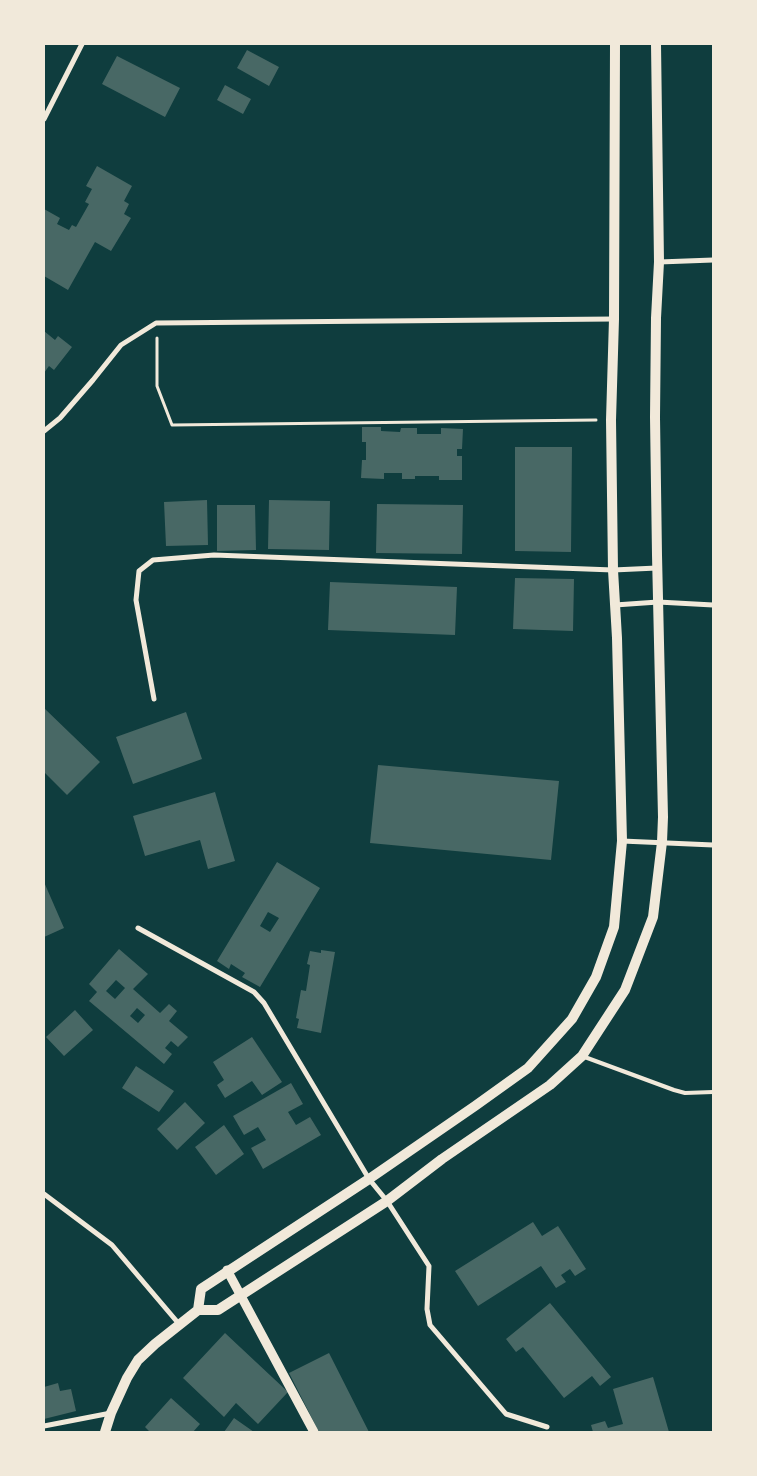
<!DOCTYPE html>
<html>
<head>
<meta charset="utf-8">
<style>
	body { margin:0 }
	#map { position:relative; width:757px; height:1476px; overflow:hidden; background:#0f3d3e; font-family:"Fira Sans",sans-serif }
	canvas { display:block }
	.frame { position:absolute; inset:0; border:45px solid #f1e9da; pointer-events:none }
</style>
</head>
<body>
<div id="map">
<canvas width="757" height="1476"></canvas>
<div class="frame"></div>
</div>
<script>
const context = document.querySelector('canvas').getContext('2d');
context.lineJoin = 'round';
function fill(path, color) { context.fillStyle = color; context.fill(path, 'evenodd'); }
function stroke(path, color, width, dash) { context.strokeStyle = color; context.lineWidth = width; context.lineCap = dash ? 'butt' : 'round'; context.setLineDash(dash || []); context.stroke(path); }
fill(new Path2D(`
	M 247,50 L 279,67 L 269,86 L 237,68 Z
	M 117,56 L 180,88 L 165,117 L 102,84 Z
	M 225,85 L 251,99 L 243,114 L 217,100 Z
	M 97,166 L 132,186 L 124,201 L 129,204 L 124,214 L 131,218 L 111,251 L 95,242 L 68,290 L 44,276 L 44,209 L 60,218 L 57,224 L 69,230 L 72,225 L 76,227 L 89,204 L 85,202 L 92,189 L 86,186 Z
	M 44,331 L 55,340 L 58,336 L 72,347 L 54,370 L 49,366 L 44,373 Z
	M 362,427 L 381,427 L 381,431 L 400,432 L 401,428 L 417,428 L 417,434 L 441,434 L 441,428 L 463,429 L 462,449 L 457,449 L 457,456 L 462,456 L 462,480 L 439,480 L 439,476 L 415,476 L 415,479 L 402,479 L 402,473 L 384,473 L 384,479 L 361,478 L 362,460 L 366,460 L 366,442 L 362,442 Z
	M 515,447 L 572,447 L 571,552 L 515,551 Z
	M 207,500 L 208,545 L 166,546 L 164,502 Z
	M 269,500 L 330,501 L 329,550 L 268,549 Z
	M 377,504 L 463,505 L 462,554 L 376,553 Z
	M 217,505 L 255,505 L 256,550 L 217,551 Z
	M 515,578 L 574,579 L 573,631 L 513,629 Z
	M 330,582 L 457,587 L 455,635 L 328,630 Z
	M 44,708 L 100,762 L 67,795 L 44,772 Z
	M 186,712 L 202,759 L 133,784 L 116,737 Z
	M 378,765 L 559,781 L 551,860 L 370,843 Z
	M 215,792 L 235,861 L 208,869 L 200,840 L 145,856 L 133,816 Z
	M 277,862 L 320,888 L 260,987 L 242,977 L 245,973 L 231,964 L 229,969 L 217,961 ZM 268,912 L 279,918 L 270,932 L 260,926 Z
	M 44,882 L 64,928 L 44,937 Z
	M 119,949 L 148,974 L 133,989 L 160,1013 L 169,1004 L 177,1011 L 169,1021 L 188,1037 L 178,1047 L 171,1041 L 165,1048 L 172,1054 L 164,1064 L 89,1001 L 97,992 L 89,984 ZM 116,980 L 125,988 L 115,999 L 106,991 ZM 137,1008 L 145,1015 L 138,1023 L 130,1016 Z
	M 321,950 L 335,952 L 321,1033 L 297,1028 L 299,1019 L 296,1018 L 301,990 L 306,991 L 310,965 L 307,964 L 310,951 L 321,953 Z
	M 75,1010 L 93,1030 L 64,1056 L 46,1037 Z
	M 252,1037 L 282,1082 L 262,1095 L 252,1081 L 225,1098 L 217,1085 L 224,1080 L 213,1062 Z
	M 136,1066 L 174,1091 L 159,1112 L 122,1088 Z
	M 291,1083 L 303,1104 L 288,1112 L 296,1125 L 310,1117 L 321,1135 L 263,1169 L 251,1148 L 266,1140 L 258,1127 L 244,1135 L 233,1116 Z
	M 185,1102 L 205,1123 L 177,1150 L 157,1129 Z
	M 224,1125 L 244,1154 L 216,1175 L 195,1147 Z
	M 533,1222 L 542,1236 L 558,1226 L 586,1269 L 575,1276 L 570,1269 L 561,1275 L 566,1282 L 556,1288 L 541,1266 L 478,1306 L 455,1271 Z
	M 550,1303 L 611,1377 L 600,1386 L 592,1376 L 564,1398 L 523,1347 L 516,1352 L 506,1339 Z
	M 225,1333 L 288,1392 L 258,1424 L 236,1403 L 224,1417 L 183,1378 Z
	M 329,1353 L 369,1432 L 319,1432 L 289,1373 Z
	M 653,1377 L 669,1432 L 593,1432 L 591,1425 L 605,1421 L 608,1428 L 623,1424 L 613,1389 Z
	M 58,1383 L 60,1391 L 71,1389 L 76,1411 L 44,1419 L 44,1387 Z
	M 171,1398 L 200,1424 L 193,1432 L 150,1432 L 145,1427 Z
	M 234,1418 L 254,1432 L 224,1432 Z`), '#486865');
stroke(new Path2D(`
	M 157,338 L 157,386 L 172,425 L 596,420`), '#f1e9da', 3);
stroke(new Path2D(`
	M 582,1056 L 674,1090 L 685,1093 L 713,1092`), '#f1e9da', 4);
stroke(new Path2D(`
	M 44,119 L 82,44
	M 659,262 L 713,260
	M 44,431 L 60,418 L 93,380 L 121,345 L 156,323 L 614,319
	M 615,605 L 658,602 L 713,605
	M 154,699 L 136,600 L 139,571 L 153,560 L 214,555 L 613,570 L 657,568
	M 622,841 L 713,845
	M 138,928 L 254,992 L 264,1003 L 369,1179 L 387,1201 L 429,1266 L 427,1309 L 430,1325 L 506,1414 L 547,1427
	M 44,1194 L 112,1245 L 179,1324
	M 44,1426 L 111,1413`), '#f1e9da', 5);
stroke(new Path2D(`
	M 227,1270 L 314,1432`), '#f1e9da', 9);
stroke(new Path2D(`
	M 198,1310 L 201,1289 L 369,1179 L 475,1106 L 528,1068 L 572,1019 L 596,977 L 614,927 L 622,841 L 617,638 L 613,570 L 611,420 L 614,319 L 615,44
	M 105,1432 L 111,1413 L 127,1378 L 138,1360 L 155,1344 L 198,1310 L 218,1310 L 387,1201 L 442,1159 L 550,1085 L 582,1056 L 625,990 L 653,917 L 662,842 L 663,817 L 657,555 L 655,417 L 656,318 L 659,262 L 656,44`), '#f1e9da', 10);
</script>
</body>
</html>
